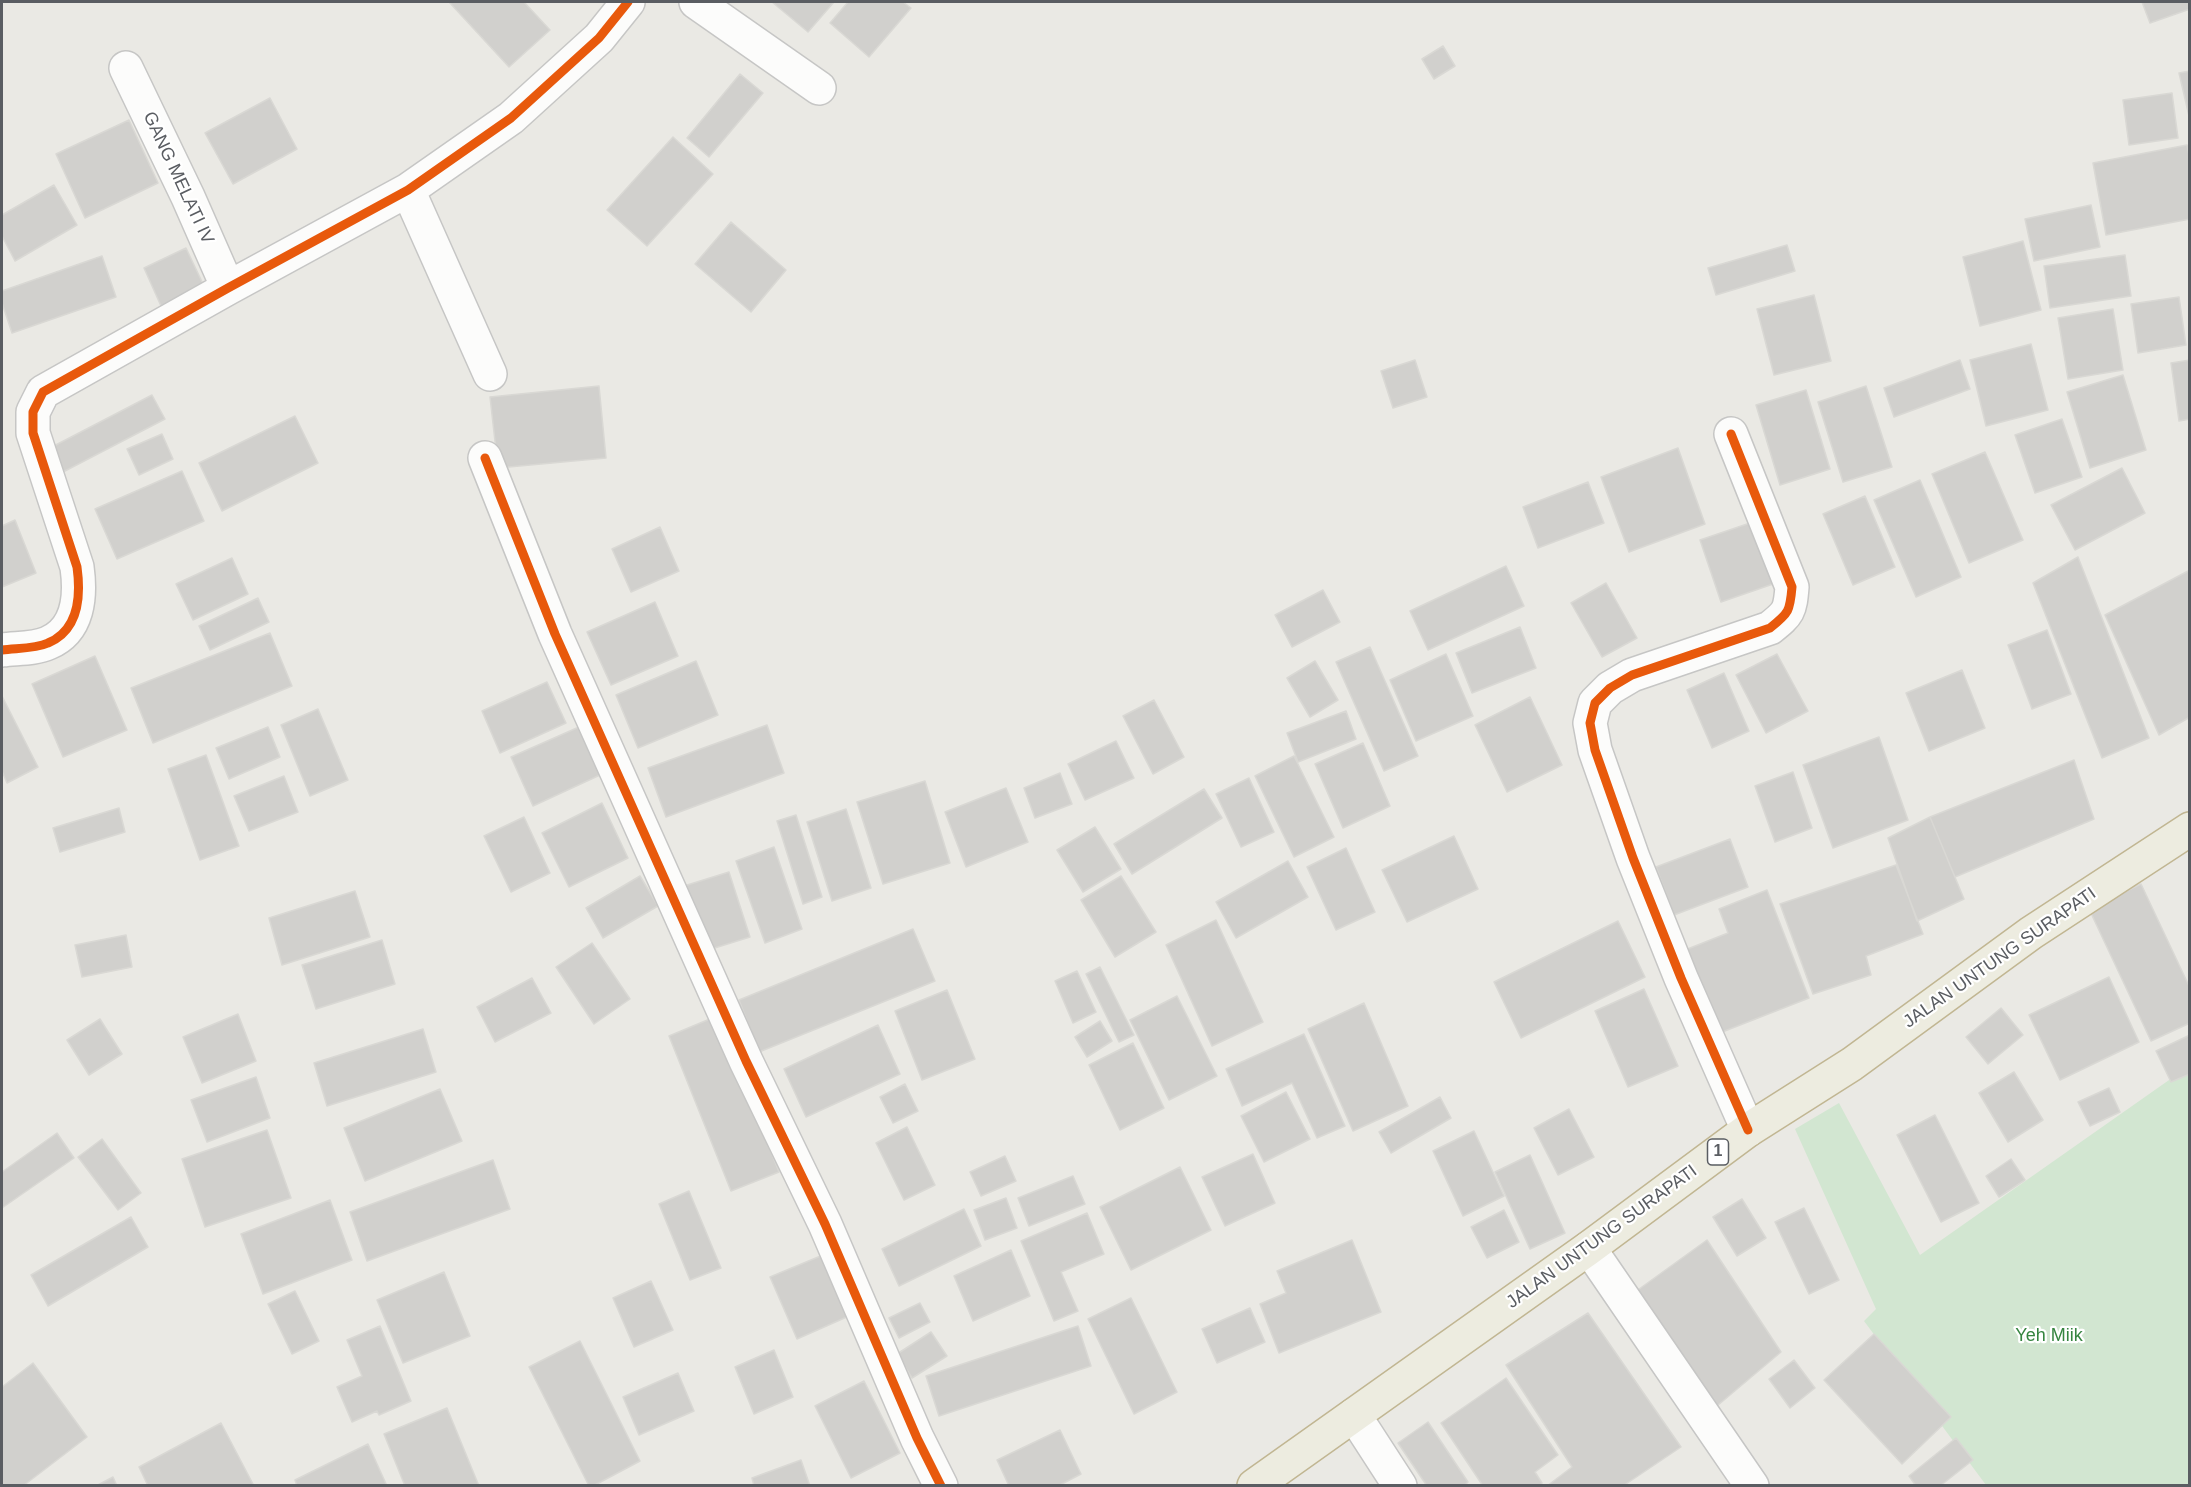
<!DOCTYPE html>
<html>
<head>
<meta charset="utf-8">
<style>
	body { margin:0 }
	#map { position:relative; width:2191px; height:1487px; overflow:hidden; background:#eae9e4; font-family:Arial,sans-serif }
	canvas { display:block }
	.frame { position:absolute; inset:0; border:3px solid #5a5d62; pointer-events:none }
</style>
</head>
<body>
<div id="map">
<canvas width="2191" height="1487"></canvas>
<div class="frame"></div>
</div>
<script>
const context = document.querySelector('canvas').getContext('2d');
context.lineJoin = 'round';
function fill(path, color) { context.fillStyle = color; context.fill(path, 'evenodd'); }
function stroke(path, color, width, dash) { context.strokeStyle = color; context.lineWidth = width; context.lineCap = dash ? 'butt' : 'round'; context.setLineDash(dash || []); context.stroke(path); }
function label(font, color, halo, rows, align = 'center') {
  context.font = font + ' Arial,sans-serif'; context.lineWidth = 4.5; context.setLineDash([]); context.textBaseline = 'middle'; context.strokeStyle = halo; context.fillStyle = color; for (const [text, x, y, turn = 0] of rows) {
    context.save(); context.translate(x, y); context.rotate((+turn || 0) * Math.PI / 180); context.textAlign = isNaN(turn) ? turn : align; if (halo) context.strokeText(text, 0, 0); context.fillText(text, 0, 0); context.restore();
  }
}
fill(new Path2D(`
	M 2189,1066 L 2189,1485 L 1986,1485 L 1864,1321 L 1876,1309 L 1795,1129 L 1839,1103 L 1920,1255 Z`), '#d2e6d1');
const building = new Path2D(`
	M 449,2 L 524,2 L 550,30 L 509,67 Z
	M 772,2 L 834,2 L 808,32 Z
	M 848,2 L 903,2 L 911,8 L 869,57 L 830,23 Z
	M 2142,2 L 2190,2 L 2190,9 L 2150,23 Z
	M 1443,46 L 1455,66 L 1434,79 L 1422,59 Z
	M 2190,71 L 2190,116 L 2189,116 L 2179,73 Z
	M 740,74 L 763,93 L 709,157 L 687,138 Z
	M 2172,93 L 2178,138 L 2129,145 L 2123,100 Z
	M 270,98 L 297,149 L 233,184 L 205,133 Z
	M 129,120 L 158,183 L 85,218 L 56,154 Z
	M 673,137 L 713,174 L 647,246 L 607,210 Z
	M 2187,145 L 2190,160 L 2190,219 L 2106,235 L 2093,163 Z
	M 54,185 L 77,225 L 15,261 L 2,236 L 2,215 Z
	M 2091,205 L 2100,247 L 2034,261 L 2025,219 Z
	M 731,222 L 786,270 L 751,312 L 695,264 Z
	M 2023,241 L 2041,310 L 1980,326 L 1963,257 Z
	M 1787,245 L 1795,271 L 1716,295 L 1708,268 Z
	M 186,248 L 204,286 L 161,306 L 144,268 Z
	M 2125,255 L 2131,296 L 2050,308 L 2044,266 Z
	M 102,256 L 116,297 L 12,333 L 2,303 L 2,291 Z
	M 1814,295 L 1831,361 L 1774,375 L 1757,309 Z
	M 2179,297 L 2186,345 L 2138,353 L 2131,304 Z
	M 2113,309 L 2123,370 L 2068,379 L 2058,318 Z
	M 2031,344 L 2048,410 L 1986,426 L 1970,360 Z
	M 1415,360 L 1427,397 L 1393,408 L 1381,371 Z
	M 1960,360 L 1970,389 L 1894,417 L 1884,388 Z
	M 2190,360 L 2190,419 L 2179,421 L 2171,363 Z
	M 2123,375 L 2146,450 L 2090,468 L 2067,392 Z
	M 599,386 L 606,458 L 498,468 L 490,397 Z
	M 1866,386 L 1892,467 L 1843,482 L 1818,402 Z
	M 1806,390 L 1830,469 L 1780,485 L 1756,405 Z
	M 152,395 L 165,419 L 63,472 L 50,448 Z
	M 295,416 L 318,463 L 222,511 L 199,463 Z
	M 2062,419 L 2082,477 L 2035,493 L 2015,435 Z
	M 162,434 L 173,459 L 139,475 L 127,449 Z
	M 1678,448 L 1705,524 L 1629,552 L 1601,477 Z
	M 1985,452 L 2023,540 L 1969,563 L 1932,474 Z
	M 2122,468 L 2145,513 L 2075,550 L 2051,505 Z
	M 182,471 L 204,521 L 117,559 L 95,509 Z
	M 1920,480 L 1961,577 L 1916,597 L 1874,500 Z
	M 1588,482 L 1604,523 L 1538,548 L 1523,507 Z
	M 1865,496 L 1895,567 L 1853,585 L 1823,514 Z
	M 15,520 L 36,573 L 2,587 L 2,526 Z
	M 1753,522 L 1773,584 L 1721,602 L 1700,540 Z
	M 660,527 L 679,571 L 631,592 L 612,549 Z
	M 2078,557 L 2149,738 L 2102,758 L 2033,583 Z
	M 232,558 L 248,594 L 193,620 L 176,584 Z
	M 1506,566 L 1524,606 L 1428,650 L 1410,611 Z
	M 2190,570 L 2190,717 L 2159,735 L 2105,615 Z
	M 1606,583 L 1637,638 L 1602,657 L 1571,603 Z
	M 1323,590 L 1340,622 L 1292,647 L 1275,615 Z
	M 258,598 L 269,622 L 210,650 L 199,626 Z
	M 655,602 L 678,656 L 611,685 L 587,632 Z
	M 1520,627 L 1536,668 L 1472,693 L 1456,653 Z
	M 2047,630 L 2071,694 L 2032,709 L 2008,645 Z
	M 270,633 L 292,686 L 153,743 L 131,688 Z
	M 1370,647 L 1418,756 L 1384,771 L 1336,662 Z
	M 1446,654 L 1473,716 L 1416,741 L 1390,680 Z
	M 1777,654 L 1808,711 L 1766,733 L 1736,675 Z
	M 95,656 L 127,730 L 63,757 L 32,684 Z
	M 696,661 L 718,715 L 638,748 L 616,695 Z
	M 1315,661 L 1338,700 L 1310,717 L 1287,678 Z
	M 1962,670 L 1985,728 L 1929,751 L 1906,693 Z
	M 1724,673 L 1749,731 L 1712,748 L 1687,690 Z
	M 547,682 L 566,723 L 500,753 L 482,711 Z
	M 2,696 L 38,767 L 7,783 L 2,771 Z
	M 1530,697 L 1562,765 L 1507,792 L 1475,725 Z
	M 1154,700 L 1184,757 L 1153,774 L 1123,716 Z
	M 318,709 L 348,780 L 310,796 L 281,725 Z
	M 1346,711 L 1356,739 L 1298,762 L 1287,733 Z
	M 767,725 L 784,773 L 666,817 L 648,768 Z
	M 268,727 L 280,757 L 229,779 L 216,748 Z
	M 579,727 L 600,775 L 533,806 L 511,757 Z
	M 1879,737 L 1908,820 L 1833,848 L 1803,765 Z
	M 1116,741 L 1134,778 L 1085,800 L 1068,764 Z
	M 1363,743 L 1390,806 L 1343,828 L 1315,764 Z
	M 206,755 L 239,846 L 200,860 L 168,769 Z
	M 1294,756 L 1334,837 L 1294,857 L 1255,776 Z
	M 2074,760 L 2094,819 L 1955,877 L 1930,817 Z
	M 1793,772 L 1812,828 L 1775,842 L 1755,786 Z
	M 1060,773 L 1072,804 L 1035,818 L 1024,788 Z
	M 284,776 L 298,812 L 249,831 L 234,796 Z
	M 1249,778 L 1274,832 L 1241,847 L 1216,794 Z
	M 925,781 L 950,863 L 883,884 L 857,802 Z
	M 1006,788 L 1028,842 L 966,867 L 945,812 Z
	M 1204,789 L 1222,818 L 1132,874 L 1114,844 Z
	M 602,803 L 628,858 L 569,887 L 542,833 Z
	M 119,808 L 125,832 L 60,852 L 53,828 Z
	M 846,809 L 871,888 L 832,901 L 807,822 Z
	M 796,815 L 822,897 L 803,904 L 777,821 Z
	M 524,817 L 550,873 L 511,892 L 484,836 Z
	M 1930,817 L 1964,899 L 1917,921 L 1888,838 Z
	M 1095,827 L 1121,869 L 1083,892 L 1057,850 Z
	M 1454,836 L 1478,889 L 1407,922 L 1382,870 Z
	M 1730,839 L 1748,887 L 1674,915 L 1656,867 Z
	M 774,847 L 802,929 L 765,943 L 736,861 Z
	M 1346,848 L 1375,912 L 1336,930 L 1307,867 Z
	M 1288,861 L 1308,897 L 1236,938 L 1216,902 Z
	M 1896,865 L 1923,934 L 1866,956 L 1871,975 L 1813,994 L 1780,904 Z
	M 729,872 L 750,937 L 705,951 L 684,886 Z
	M 640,876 L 658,906 L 603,938 L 586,908 Z
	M 1121,876 L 1156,932 L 1115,957 L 1081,900 Z
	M 2141,884 L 2190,988 L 2190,1023 L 2151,1041 L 2089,909 Z
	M 1767,890 L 1809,998 L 1712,1036 L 1680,952 L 1728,933 L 1719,909 Z
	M 355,891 L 370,937 L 282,965 L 269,918 Z
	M 1216,920 L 1263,1022 L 1212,1046 L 1166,945 Z
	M 1618,921 L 1645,977 L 1521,1038 L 1494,982 Z
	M 913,929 L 935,981 L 759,1052 L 739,1000 Z
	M 126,935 L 132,967 L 82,977 L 75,945 Z
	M 382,940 L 395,984 L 316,1009 L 302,965 Z
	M 592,943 L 630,999 L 594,1024 L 556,967 Z
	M 1100,967 L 1134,1035 L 1119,1042 L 1086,974 Z
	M 1077,971 L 1096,1012 L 1073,1023 L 1055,981 Z
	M 2109,977 L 2139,1042 L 2060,1080 L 2029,1015 Z
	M 532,978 L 551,1013 L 495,1042 L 477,1007 Z
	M 1644,989 L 1678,1066 L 1628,1087 L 1595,1011 Z
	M 947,990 L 975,1059 L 922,1080 L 895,1011 Z
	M 1177,996 L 1217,1076 L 1169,1100 L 1130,1020 Z
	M 1364,1003 L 1408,1106 L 1353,1131 L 1308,1029 Z
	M 2001,1008 L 2023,1035 L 1988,1064 L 1966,1037 Z
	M 238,1014 L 256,1061 L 202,1083 L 183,1037 Z
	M 717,1016 L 779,1172 L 731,1191 L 669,1036 Z
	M 100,1019 L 122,1054 L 89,1075 L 67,1040 Z
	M 1100,1021 L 1112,1041 L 1087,1057 L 1075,1037 Z
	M 878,1025 L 900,1074 L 806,1117 L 784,1069 Z
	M 423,1029 L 436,1072 L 327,1106 L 314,1063 Z
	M 1304,1034 L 1345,1126 L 1317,1138 L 1292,1083 L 1242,1106 L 1226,1069 Z
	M 2190,1035 L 2190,1074 L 2171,1082 L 2156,1051 Z
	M 1133,1043 L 1164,1108 L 1120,1130 L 1089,1065 Z
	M 2014,1072 L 2043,1120 L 2008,1142 L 1979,1093 Z
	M 256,1077 L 270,1118 L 207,1142 L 191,1100 Z
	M 905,1084 L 918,1111 L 893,1123 L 880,1097 Z
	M 2109,1088 L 2120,1112 L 2090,1126 L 2078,1102 Z
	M 440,1089 L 462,1141 L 365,1181 L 344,1128 Z
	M 1286,1092 L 1310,1139 L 1264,1162 L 1241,1116 Z
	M 1440,1097 L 1451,1118 L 1391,1153 L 1379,1132 Z
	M 1569,1109 L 1594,1157 L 1558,1175 L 1534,1128 Z
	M 1935,1115 L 1979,1203 L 1941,1222 L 1897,1135 Z
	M 907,1127 L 935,1185 L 904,1200 L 876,1143 Z
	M 267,1130 L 291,1198 L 205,1227 L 182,1159 Z
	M 1474,1131 L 1504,1196 L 1463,1216 L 1433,1151 Z
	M 57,1133 L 74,1158 L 2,1208 L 2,1172 Z
	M 102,1139 L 141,1193 L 118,1210 L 78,1157 Z
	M 1253,1154 L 1275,1203 L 1225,1226 L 1202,1177 Z
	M 1530,1155 L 1565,1233 L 1530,1249 L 1495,1172 Z
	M 1005,1156 L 1016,1181 L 981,1196 L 970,1172 Z
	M 2011,1159 L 2025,1180 L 1999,1197 L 1986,1176 Z
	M 493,1160 L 510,1209 L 367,1261 L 350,1212 Z
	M 1180,1167 L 1211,1230 L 1131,1270 L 1100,1207 Z
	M 1073,1176 L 1085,1204 L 1029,1226 L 1018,1198 Z
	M 689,1191 L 721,1268 L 690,1280 L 659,1204 Z
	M 1006,1198 L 1017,1228 L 985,1240 L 974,1210 Z
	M 1742,1199 L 1766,1238 L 1737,1256 L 1713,1217 Z
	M 330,1200 L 352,1260 L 263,1294 L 241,1234 Z
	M 1804,1208 L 1839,1280 L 1809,1294 L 1775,1222 Z
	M 964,1209 L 981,1246 L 899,1286 L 882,1249 Z
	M 1504,1210 L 1519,1242 L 1487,1258 L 1471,1227 Z
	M 1087,1213 L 1104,1254 L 1061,1272 L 1078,1311 L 1054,1321 L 1021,1241 Z
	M 131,1217 L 148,1247 L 48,1306 L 31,1275 Z
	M 1352,1240 L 1381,1312 L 1279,1353 L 1260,1304 L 1286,1293 L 1277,1271 Z
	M 1707,1240 L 1781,1352 L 1711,1411 L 1635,1292 Z
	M 1011,1250 L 1030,1296 L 973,1321 L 954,1276 Z
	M 823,1255 L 849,1316 L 797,1339 L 770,1277 Z
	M 444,1272 L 470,1336 L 403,1363 L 377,1300 Z
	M 651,1281 L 673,1330 L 634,1347 L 613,1298 Z
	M 295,1291 L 319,1341 L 292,1354 L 268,1304 Z
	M 1131,1298 L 1177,1392 L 1134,1414 L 1088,1319 Z
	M 920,1303 L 930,1322 L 899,1338 L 889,1318 Z
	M 1250,1308 L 1265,1342 L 1217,1363 L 1202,1329 Z
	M 1588,1313 L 1681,1447 L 1623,1486 L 1547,1486 L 1572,1467 L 1506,1365 Z
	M 380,1326 L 411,1401 L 379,1415 L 377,1411 L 352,1422 L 337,1387 L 362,1376 L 347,1340 Z
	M 1078,1326 L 1091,1366 L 939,1416 L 926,1376 Z
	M 931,1332 L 947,1356 L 912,1378 L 897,1354 Z
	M 1874,1334 L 1951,1417 L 1902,1464 L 1824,1380 Z
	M 580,1341 L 640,1461 L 593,1486 L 589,1486 L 529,1367 Z
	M 774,1350 L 793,1397 L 754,1414 L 735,1367 Z
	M 1794,1360 L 1815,1388 L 1790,1408 L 1769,1379 Z
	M 33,1363 L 87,1437 L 23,1486 L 2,1486 L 2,1387 Z
	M 678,1373 L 694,1411 L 639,1435 L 623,1397 Z
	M 1506,1378 L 1558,1455 L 1535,1472 L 1542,1483 L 1539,1486 L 1483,1486 L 1441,1423 Z
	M 864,1381 L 900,1453 L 851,1478 L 815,1406 Z
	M 447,1408 L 479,1486 L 405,1486 L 384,1434 Z
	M 1428,1422 L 1468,1482 L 1464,1486 L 1427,1486 L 1398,1443 Z
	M 221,1423 L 254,1486 L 148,1486 L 139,1467 Z
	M 1060,1430 L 1081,1474 L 1058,1486 L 1009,1486 L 997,1460 Z
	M 1956,1438 L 1973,1460 L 1940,1486 L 1916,1486 L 1909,1476 Z
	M 368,1444 L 387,1486 L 297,1486 L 295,1480 Z
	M 801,1460 L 810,1486 L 754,1486 L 752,1478 Z
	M 113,1477 L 117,1486 L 96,1486 Z`);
fill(building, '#d1d0cd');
stroke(building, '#d9d8d4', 1.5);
const street = new Path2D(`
	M 696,2 L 819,88
	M 126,68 L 188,197 L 228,288
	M 408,190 L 490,374
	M 1731,434 L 1792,587 C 1790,611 1789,613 1770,628 L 1632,675 L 1610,688 L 1595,703 L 1590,723 L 1595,750 L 1633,858 L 1681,978 L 1748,1130
	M 485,458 L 555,634 L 746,1061 L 825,1224 L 917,1438 L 941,1486
	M 2,650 C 16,648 35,649 48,643 C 79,630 81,596 77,567 L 33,433 L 33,412 L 43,392 L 228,288 L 408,190 L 511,118 L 599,38 L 628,2
	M 1589,1248 L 1752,1486
	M 1354,1415 L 1400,1486`);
const highway = new Path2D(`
	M 1254,1486 L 1589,1248 L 1748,1130 L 1852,1064 L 2031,933 L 2190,829`);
stroke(street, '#c6c6c5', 36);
stroke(highway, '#c1b692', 36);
stroke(street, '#fcfcfb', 33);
stroke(highway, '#edece0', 33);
stroke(new Path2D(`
	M 1731,434 L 1792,587 C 1790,611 1789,613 1770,628 L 1632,675 L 1610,688 L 1595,703 L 1590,723 L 1595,750 L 1633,858 L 1681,978 L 1748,1130
	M 485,458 L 555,634 L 746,1061 L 825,1224 L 917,1438 L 941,1486
	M 2,650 C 16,648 35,649 48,643 C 79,630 81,596 77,567 L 33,433 L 33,412 L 43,392 L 228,288 L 408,190 L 511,118 L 599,38 L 628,2`), '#e8590c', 9);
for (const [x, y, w] of [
	[1718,1152,21]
]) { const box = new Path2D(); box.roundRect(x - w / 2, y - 13, w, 26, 4.5); context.fillStyle = '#fff'; context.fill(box); stroke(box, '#5a5d62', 1.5); }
label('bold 16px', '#5a5d62', null, [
	["1",1718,1152]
]);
label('18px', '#5a5d62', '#fff', [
	["GANG MELATI IV",178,178,65],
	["JALAN UNTUNG SURAPATI",2000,958,-35],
	["JALAN UNTUNG SURAPATI",1602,1237,-36]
]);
label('18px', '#368540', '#fff', [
	["Yeh Miik",2049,1336]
]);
</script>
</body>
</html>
